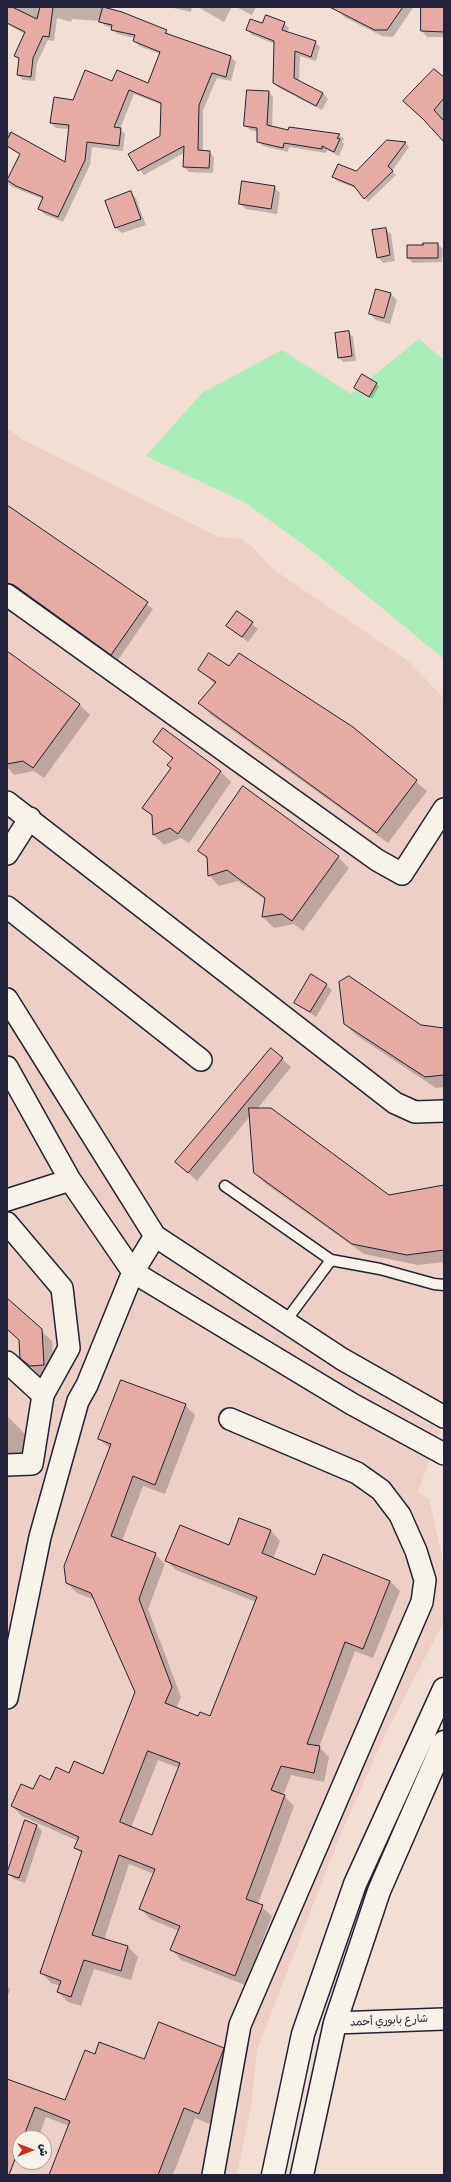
<!DOCTYPE html>
<html>
<head>
<meta charset="utf-8">
<style>
	body { margin:0 }
	#map { position:relative; width:451px; height:2182px; overflow:hidden; background:#f2ded3; font-family:Pangolin,"Playpen Sans Arabic",sans-serif }
	canvas { display:block }
	.frame { position:absolute; inset:0; border:8px solid #22223b; pointer-events:none }
	.north { position:absolute; left:12px; top:2130px; width:40px; height:40px; box-sizing:border-box; background:#f7f3e8; border:1px solid #a29fa3; border-radius:50%; rotate:90deg; font-size:11px; font-weight:700; line-height:16px; text-align:center; color:#22223b }
	.north::after { content:''; display:block; margin:auto; width:14px; height:18px; background:#c8321e; clip-path:polygon(50% 0,100% 100%,50% 72%,0 100%) }
</style>
</head>
<body>
<div id="map">
<canvas width="451" height="2182"></canvas>
<div class="frame"></div>
<div class="north">ش</div>
</div>
<script>
const context = document.querySelector('canvas').getContext('2d');
context.lineJoin = 'round';
function fill(path, color) { context.fillStyle = color; context.fill(path, 'evenodd'); }
function stroke(path, color, width, dash) { context.strokeStyle = color; context.lineWidth = width; context.lineCap = dash ? 'butt' : 'round'; context.setLineDash(dash || []); context.stroke(path); }
function label(font, color, halo, rows, align = 'center') {
  context.font = font + ' Pangolin,"Playpen Sans Arabic",sans-serif'; context.lineWidth = 3; context.setLineDash([]); context.textBaseline = 'middle'; context.strokeStyle = halo; context.fillStyle = color; for (const [text, x, y, turn = 0] of rows) {
    context.save(); context.translate(x, y); context.rotate((+turn || 0) * Math.PI / 180); context.textAlign = isNaN(turn) ? turn : align; if (halo) context.strokeText(text, 0, 0); context.fillText(text, 0, 0); context.restore();
  }
}
fill(new Path2D(`
	M 7,428 L 23,440 L 219,537 L 241,539 L 254,548 L 270,567 L 408,661 L 444,698 L 444,1421 L 418,1492 L 429,1499 L 444,1565 L 444,1621 L 387,1731 L 339,1838 L 257,2050 L 251,2106 L 237,2175 L 7,2175 ZM 20,2138 L 44,2138 L 44,2162 L 20,2162 Z`), '#eecfc5');
fill(new Path2D(`
	M 419,339 L 444,360 L 444,659 L 316,554 L 246,503 L 146,456 L 202,393 L 282,350 L 351,394 Z`), '#aaedb8');
fill(new Path2D(`
	M 7,7 L 107,7 L 166,31 L 171,36 L 231,57 L 236,62 L 231,81 L 217,78 L 203,110 L 203,152 L 209,152 L 214,157 L 213,173 L 189,172 L 184,167 L 184,153 L 144,175 L 130,154 L 161,136 L 162,105 L 134,94 L 120,129 L 125,134 L 123,151 L 92,147 L 90,165 L 63,222 L 44,214 L 39,209 L 43,199 L 12,187 L 7,182 L 21,155 L 7,147 L 7,131 L 66,164 L 69,129 L 56,128 L 51,123 L 73,101 L 113,82 L 148,85 L 160,54 L 139,46 L 134,41 L 135,38 L 117,34 L 113,28 L 105,26 L 101,21 L 72,19 L 71,22 L 57,18 L 54,41 L 48,40 L 37,63 L 35,81 L 23,80 L 18,75 L 20,60 L 15,56 L 25,34 L 7,24 Z
	M 169,7 L 192,7 L 191,12 Z
	M 198,7 L 232,7 L 224,22 Z
	M 236,7 L 256,7 L 252,15 Z
	M 335,7 L 412,7 L 413,8 L 393,37 L 382,36 L 344,17 Z
	M 422,7 L 444,7 L 444,37 L 427,37 L 422,31 Z
	M 284,23 L 289,28 L 287,33 L 315,42 L 320,47 L 316,61 L 300,56 L 299,81 L 323,93 L 328,99 L 322,110 L 279,88 L 274,83 L 275,44 L 252,35 L 247,29 L 263,25 Z
	M 444,79 L 444,140 L 404,101 Z
	M 269,92 L 273,97 L 272,127 L 289,131 L 339,135 L 344,139 L 342,142 L 344,144 L 339,156 L 327,150 L 326,153 L 289,147 L 288,152 L 263,146 L 258,141 L 258,132 L 250,130 L 245,125 Z
	M 387,141 L 406,143 L 409,147 L 392,171 L 396,175 L 368,202 L 358,189 L 337,181 L 333,177 L 356,173 Z
	M 274,187 L 280,193 L 277,214 L 246,209 L 240,204 Z
	M 131,193 L 136,198 L 146,225 L 122,233 L 116,228 L 106,202 Z
	M 385,229 L 391,234 L 395,261 L 383,263 L 378,257 Z
	M 438,244 L 443,249 L 442,262 L 413,263 L 408,258 L 408,246 Z
	M 377,290 L 391,294 L 397,300 L 390,324 L 376,320 L 370,314 Z
	M 349,333 L 353,337 L 356,361 L 343,362 L 339,357 Z
	M 362,375 L 379,386 L 372,399 L 355,388 Z
	M 7,506 L 153,609 L 118,660 L 21,591 L 7,586 Z
	M 237,612 L 258,629 L 248,642 L 228,626 Z
	M 7,652 L 79,704 L 90,715 L 44,778 L 34,771 L 14,775 L 7,767 Z
	M 229,667 L 353,728 L 427,791 L 388,843 L 210,714 L 200,703 L 215,684 L 200,670 Z
	M 163,730 L 221,772 L 231,782 L 189,843 L 181,838 L 164,845 L 154,835 L 153,817 L 143,808 L 172,768 L 173,759 L 154,742 Z
	M 200,851 L 338,857 L 349,868 L 303,931 L 294,924 L 274,928 L 263,917 L 266,900 L 238,881 L 219,886 L 209,875 L 208,860 Z
	M 326,985 L 332,990 L 316,1017 L 295,1003 Z
	M 345,1024 L 421,1026 L 444,1029 L 444,1087 L 436,1088 L 356,1035 Z
	M 271,1049 L 291,1067 L 257,1109 L 389,1196 L 444,1186 L 444,1262 L 418,1265 L 364,1254 L 266,1184 L 255,1173 L 250,1116 L 197,1181 L 185,1170 Z
	M 7,1299 L 52,1341 L 54,1376 L 41,1377 L 21,1357 L 20,1341 L 7,1330 Z
	M 185,1405 L 195,1415 L 165,1494 L 143,1486 L 122,1541 L 155,1554 L 165,1564 L 148,1609 L 181,1697 L 176,1709 L 198,1718 L 210,1717 L 256,1602 L 176,1570 L 167,1561 L 229,1546 L 271,1531 L 280,1541 L 273,1559 L 316,1576 L 390,1581 L 400,1591 L 373,1658 L 355,1651 L 319,1747 L 329,1757 L 324,1782 L 291,1775 L 283,1795 L 294,1806 L 258,1904 L 272,1916 L 245,1985 L 181,1960 L 172,1950 L 179,1931 L 150,1919 L 141,1909 L 154,1874 L 129,1864 L 104,1940 L 128,1947 L 138,1957 L 131,1980 L 94,1969 L 81,2006 L 68,2002 L 58,1992 L 60,1986 L 51,1983 L 42,1973 L 82,1854 L 75,1848 L 78,1841 L 22,1816 L 12,1806 L 50,1781 L 70,1774 L 104,1775 L 136,1692 L 95,1600 L 77,1593 L 67,1583 L 110,1449 L 100,1439 ZM 158,1760 L 179,1768 L 152,1836 L 131,1828 Z
	M 7,1416 L 27,1436 L 27,1463 L 7,1469 Z
	M 36,1825 L 42,1831 L 25,1883 L 14,1879 L 8,1873 Z
	M 7,1986 L 10,1990 L 7,1997 Z
	M 223,2049 L 234,2059 L 210,2124 L 195,2118 L 173,2175 L 50,2175 L 69,2126 L 46,2117 L 38,2138 L 20,2138 L 20,2160 L 7,2155 L 7,2080 L 65,2102 L 95,2055 L 145,2061 Z`), '#0003');
const building = new Path2D(`
	M 7,7 L 12,7 L 37,19 L 40,7 L 53,7 L 49,37 L 43,36 L 33,58 L 31,77 L 17,75 L 19,58 L 14,56 L 25,32 L 7,23 Z
	M 103,7 L 122,12 L 167,30 L 165,33 L 231,56 L 226,77 L 212,73 L 199,105 L 198,150 L 210,151 L 209,168 L 183,167 L 184,146 L 138,171 L 128,154 L 160,136 L 161,103 L 129,90 L 114,127 L 121,128 L 119,146 L 87,142 L 85,160 L 58,217 L 38,209 L 43,197 L 16,186 L 7,180 L 20,154 L 7,146 L 7,140 L 11,132 L 65,162 L 69,125 L 50,123 L 54,97 L 73,100 L 85,70 L 112,81 L 117,70 L 148,83 L 160,52 L 133,41 L 135,35 L 111,30 L 112,25 L 99,22 Z
	M 330,7 L 403,7 L 387,30 L 375,30 Z
	M 421,7 L 444,7 L 444,32 L 421,31 Z
	M 266,15 L 285,22 L 282,30 L 316,41 L 311,57 L 295,51 L 294,78 L 323,93 L 316,106 L 273,83 L 274,41 L 246,30 L 250,19 L 262,23 Z
	M 434,69 L 444,77 L 444,98 L 434,110 L 444,121 L 444,142 L 423,119 L 403,101 Z
	M 247,90 L 269,91 L 267,125 L 288,130 L 289,127 L 340,134 L 337,138 L 340,139 L 334,152 L 322,146 L 322,149 L 284,143 L 283,148 L 257,142 L 257,128 L 244,126 Z
	M 387,140 L 406,142 L 388,166 L 393,171 L 364,199 L 354,186 L 332,177 L 338,164 L 356,171 Z
	M 242,181 L 275,186 L 271,209 L 239,204 Z
	M 131,191 L 141,219 L 115,228 L 105,201 Z
	M 386,228 L 390,255 L 377,258 L 372,230 Z
	M 423,243 L 438,243 L 438,258 L 407,258 L 407,245 L 423,245 Z
	M 376,289 L 391,293 L 384,318 L 369,314 Z
	M 349,331 L 352,356 L 338,358 L 335,333 Z
	M 362,374 L 377,383 L 369,397 L 354,388 Z
	M 7,505 L 148,602 L 111,655 L 14,585 L 7,583 Z
	M 237,611 L 253,622 L 242,637 L 226,626 Z
	M 7,651 L 80,704 L 33,768 L 23,761 L 7,764 Z
	M 209,653 L 229,666 L 239,653 L 353,727 L 417,780 L 377,833 L 198,703 L 216,682 L 198,670 Z
	M 163,728 L 221,771 L 178,834 L 170,828 L 153,835 L 152,815 L 142,808 L 171,768 L 167,765 L 173,758 L 153,742 Z
	M 243,786 L 339,856 L 292,921 L 282,914 L 262,917 L 265,898 L 227,870 L 208,876 L 207,857 L 198,851 Z
	M 311,974 L 327,984 L 310,1012 L 294,1003 Z
	M 349,976 L 421,1025 L 444,1028 L 444,1075 L 425,1077 L 344,1024 L 339,982 Z
	M 271,1048 L 283,1058 L 188,1173 L 175,1162 Z
	M 249,1108 L 271,1108 L 389,1195 L 444,1185 L 444,1250 L 407,1255 L 352,1244 L 254,1173 Z
	M 7,1298 L 42,1329 L 44,1365 L 30,1366 L 20,1358 L 19,1340 L 7,1329 Z
	M 121,1380 L 186,1404 L 155,1485 L 133,1476 L 111,1536 L 156,1553 L 139,1599 L 172,1687 L 165,1703 L 198,1716 L 200,1712 L 210,1716 L 257,1597 L 165,1561 L 180,1525 L 229,1545 L 239,1518 L 271,1530 L 262,1553 L 315,1575 L 323,1554 L 390,1581 L 363,1649 L 345,1642 L 307,1744 L 320,1746 L 314,1773 L 281,1766 L 271,1790 L 285,1795 L 246,1899 L 263,1905 L 235,1976 L 170,1950 L 180,1926 L 139,1909 L 155,1869 L 119,1855 L 92,1935 L 128,1946 L 121,1971 L 84,1960 L 71,1997 L 57,1992 L 61,1981 L 40,1973 L 82,1851 L 74,1848 L 79,1837 L 11,1806 L 21,1784 L 33,1789 L 40,1775 L 50,1780 L 56,1767 L 69,1773 L 74,1761 L 103,1774 L 135,1692 L 91,1593 L 66,1583 L 64,1566 L 111,1444 L 98,1439 ZM 148,1751 L 180,1763 L 152,1835 L 120,1822 Z
	M 25,1820 L 37,1825 L 19,1878 L 7,1874 Z
	M 159,2022 L 224,2048 L 199,2114 L 184,2108 L 158,2175 L 49,2175 L 70,2121 L 35,2107 L 23,2138 L 20,2138 L 20,2146 L 9,2175 L 7,2175 L 7,2079 L 65,2100 L 85,2050 L 95,2054 L 99,2042 L 144,2059 Z`);
fill(building, '#e6aca3');
stroke(building, '#22223b', 1);
const service = new Path2D(`
	M 225,1186 L 331,1260 L 285,1322
	M 331,1260 L 380,1269 L 434,1284 L 444,1285`);
const minor = new Path2D(`
	M 7,595 L 377,860 L 402,874 L 444,809
	M 7,802 L 395,1103 L 415,1112 L 444,1111
	M 7,854 L 30,818
	M 7,907 L 201,1060
	M 7,999 L 155,1236 L 342,1359 L 444,1417
	M 7,1067 L 70,1180 L 133,1272 L 352,1404 L 444,1454
	M 7,1200 L 70,1180
	M 7,1223 L 62,1288 L 69,1348 L 43,1395 L 32,1464 L 7,1465
	M 7,1362 L 43,1395
	M 7,1698 L 40,1537 L 78,1401 L 87,1385 L 133,1272 L 155,1236
	M 335,2023 L 444,2019
	M 213,2175 L 240,2025 L 422,1602 L 425,1580 L 416,1551 L 400,1515 L 381,1490 L 357,1473 L 230,1419`);
const primary = new Path2D(`
	M 273,2175 L 303,2034 L 355,1884 L 444,1689
	M 302,2175 L 335,2023 L 379,1891 L 444,1742`);
stroke(service, '#22223b', 13);
stroke(minor, '#22223b', 24);
stroke(primary, '#22223b', 25);
stroke(service, '#f7f3e8', 10);
stroke(minor, '#f7f3e8', 21);
stroke(primary, '#f7f3e8', 22);
label('11px', '#22223b', '#f7f3e8', [
	["شارع بابوري أحمد",389,2021,-3]
]);
</script>
</body>
</html>
